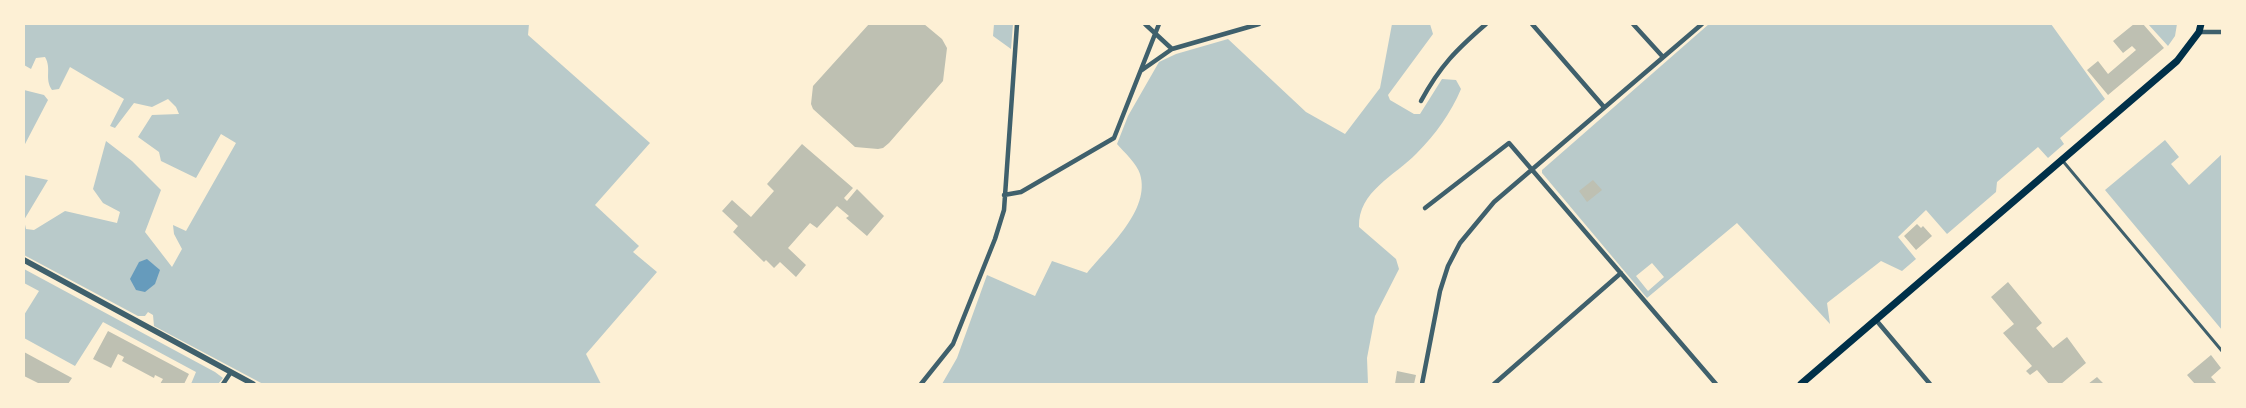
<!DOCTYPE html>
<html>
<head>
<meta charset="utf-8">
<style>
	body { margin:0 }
	#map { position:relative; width:2246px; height:408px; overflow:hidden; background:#fdf0d5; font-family:"Varela Round",sans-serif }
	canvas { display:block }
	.frame { position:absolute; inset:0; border:25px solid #fdf0d5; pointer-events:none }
</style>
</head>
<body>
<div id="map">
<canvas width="2246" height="408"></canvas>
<div class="frame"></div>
</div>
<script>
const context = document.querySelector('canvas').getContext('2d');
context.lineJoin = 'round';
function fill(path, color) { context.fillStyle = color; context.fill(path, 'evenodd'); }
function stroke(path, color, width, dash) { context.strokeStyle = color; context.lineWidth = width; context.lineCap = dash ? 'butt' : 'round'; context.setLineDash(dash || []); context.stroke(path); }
fill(new Path2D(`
	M 24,24 L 529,24 L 528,35 L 650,143 L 595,205 L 639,246 L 633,252 L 657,272 L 586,354 L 601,384 L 263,384 L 154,326 L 153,315 L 148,312 L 145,316 L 138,316 L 24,255 L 24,175 L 48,180 L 24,220 L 26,229 L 34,230 L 65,211 L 117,223 L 120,212 L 103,203 L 93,189 L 106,141 L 132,161 L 161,190 L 145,232 L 172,267 L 182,249 L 174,234 L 173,225 L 186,231 L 236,143 L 221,134 L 196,178 L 161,161 L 159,152 L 138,137 L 152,115 L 179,114 L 176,107 L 168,99 L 152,107 L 134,103 L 115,128 L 110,126 L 124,99 L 70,67 L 59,89 L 52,90 C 44,78 52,69 45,57 L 36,58 L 31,69 L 24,65 Z
	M 994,24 L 1013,24 L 1011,49 L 993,36 Z
	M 1392,24 L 1430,24 L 1433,34 L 1388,95 L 1390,100 L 1414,114 L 1420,114 L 1442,79 L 1456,80 L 1461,89 C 1451,113 1435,135 1417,153 C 1395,176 1358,191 1359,227 L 1396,259 L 1399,269 L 1375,316 L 1367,358 L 1368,384 L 942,384 L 957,358 L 987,275 L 1035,296 L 1052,261 L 1087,273 C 1108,247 1151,210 1140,174 C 1137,164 1124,152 1117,144 L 1128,116 L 1159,62 L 1176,54 L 1228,39 L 1306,112 L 1345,134 L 1380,88 Z
	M 1709,24 L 2051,24 L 2105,99 L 2060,138 L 2064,144 L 2048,158 L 2038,147 L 1997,182 L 1996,192 L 1947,234 L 1926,210 L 1898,237 L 1916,259 L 1902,271 L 1881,261 L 1827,303 L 1830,324 L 1737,223 L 1647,298 L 1542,173 L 1542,170 ZM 1652,263 L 1664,277 L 1648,291 L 1636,276 Z
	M 2148,24 L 2177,24 L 2175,36 L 2168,46 Z
	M 24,90 L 44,95 L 48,100 L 24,146 Z
	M 2165,140 L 2179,157 L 2171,164 L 2189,185 L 2222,154 L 2222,330 L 2105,190 Z
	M 24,269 L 215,372 L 223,378 L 218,384 L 191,384 L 196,372 L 103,322 L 75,366 L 24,338 L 24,315 L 39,291 L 24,283 Z`), '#b9caca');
fill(new Path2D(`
	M 147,259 L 160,270 L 155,284 L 145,292 L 136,290 L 130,279 L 139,262 Z`), '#669bbc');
fill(new Path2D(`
	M 869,24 L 924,24 L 942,39 L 947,48 L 943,81 L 889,143 L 883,148 L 878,149 L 855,147 L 813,109 L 811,104 L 813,86 Z
	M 2134,24 L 2143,24 L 2164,48 L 2108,95 L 2087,70 L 2098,61 L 2108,74 L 2136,50 L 2132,46 L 2123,53 L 2113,41 Z
	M 802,144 L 853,188 L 844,198 L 847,201 L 857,189 L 884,216 L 867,236 L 846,218 L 849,216 L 837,206 L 817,228 L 810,223 L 788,248 L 806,265 L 796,277 L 780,262 L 774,268 L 766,260 L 764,262 L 733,232 L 738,226 L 722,211 L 732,200 L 751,217 L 774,191 L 767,184 Z
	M 1593,180 L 1602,190 L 1587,202 L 1579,191 Z
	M 1917,224 L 1921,228 L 1923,226 L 1932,236 L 1916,250 L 1904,236 Z
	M 2008,282 L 2042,323 L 2036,328 L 2053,348 L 2067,337 L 2086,363 L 2061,384 L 2049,384 L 2037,370 L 2030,375 L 2026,371 L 2032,366 L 2003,333 L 2014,324 L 1991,297 Z
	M 108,331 L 189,374 L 184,384 L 160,384 L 163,379 L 155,375 L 154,378 L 122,361 L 124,357 L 118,354 L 111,368 L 93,359 Z
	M 24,352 L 72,378 L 68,384 L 40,384 L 24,376 Z
	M 2211,355 L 2221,368 L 2211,377 L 2217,384 L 2195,384 L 2187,375 Z
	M 1397,371 L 1416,375 L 1414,384 L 1395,384 Z
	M 2097,377 L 2104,384 L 2088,384 Z`), '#bec0b2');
stroke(new Path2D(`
	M 2062,160 L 2222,351`), '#3f606c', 3);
stroke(new Path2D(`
	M 1145,24 L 1172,49
	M 1532,24 L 1604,107
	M 1633,24 L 1663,57
	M 2199,32 L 2222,32
	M 1142,70 L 1172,49 L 1259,24
	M 1421,101 C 1440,66 1456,50 1486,24
	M 1004,195 L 1021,192 L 1114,138 L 1159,24
	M 1425,208 L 1509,143 L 1716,384
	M 1876,320 L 1930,384
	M 223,384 L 231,372
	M 921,384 L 953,344 L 995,239 L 1004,210 L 1017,24
	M 1422,384 L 1440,291 L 1448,266 L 1460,243 L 1494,202 L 1702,24
	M 1494,384 L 1621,273`), '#3f606c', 4.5);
stroke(new Path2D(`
	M 24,260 L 253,384`), '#3f606c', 5.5);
stroke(new Path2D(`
	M 1801,384 L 2177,61 L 2199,32 L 2201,24`), '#003049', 7);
</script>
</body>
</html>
